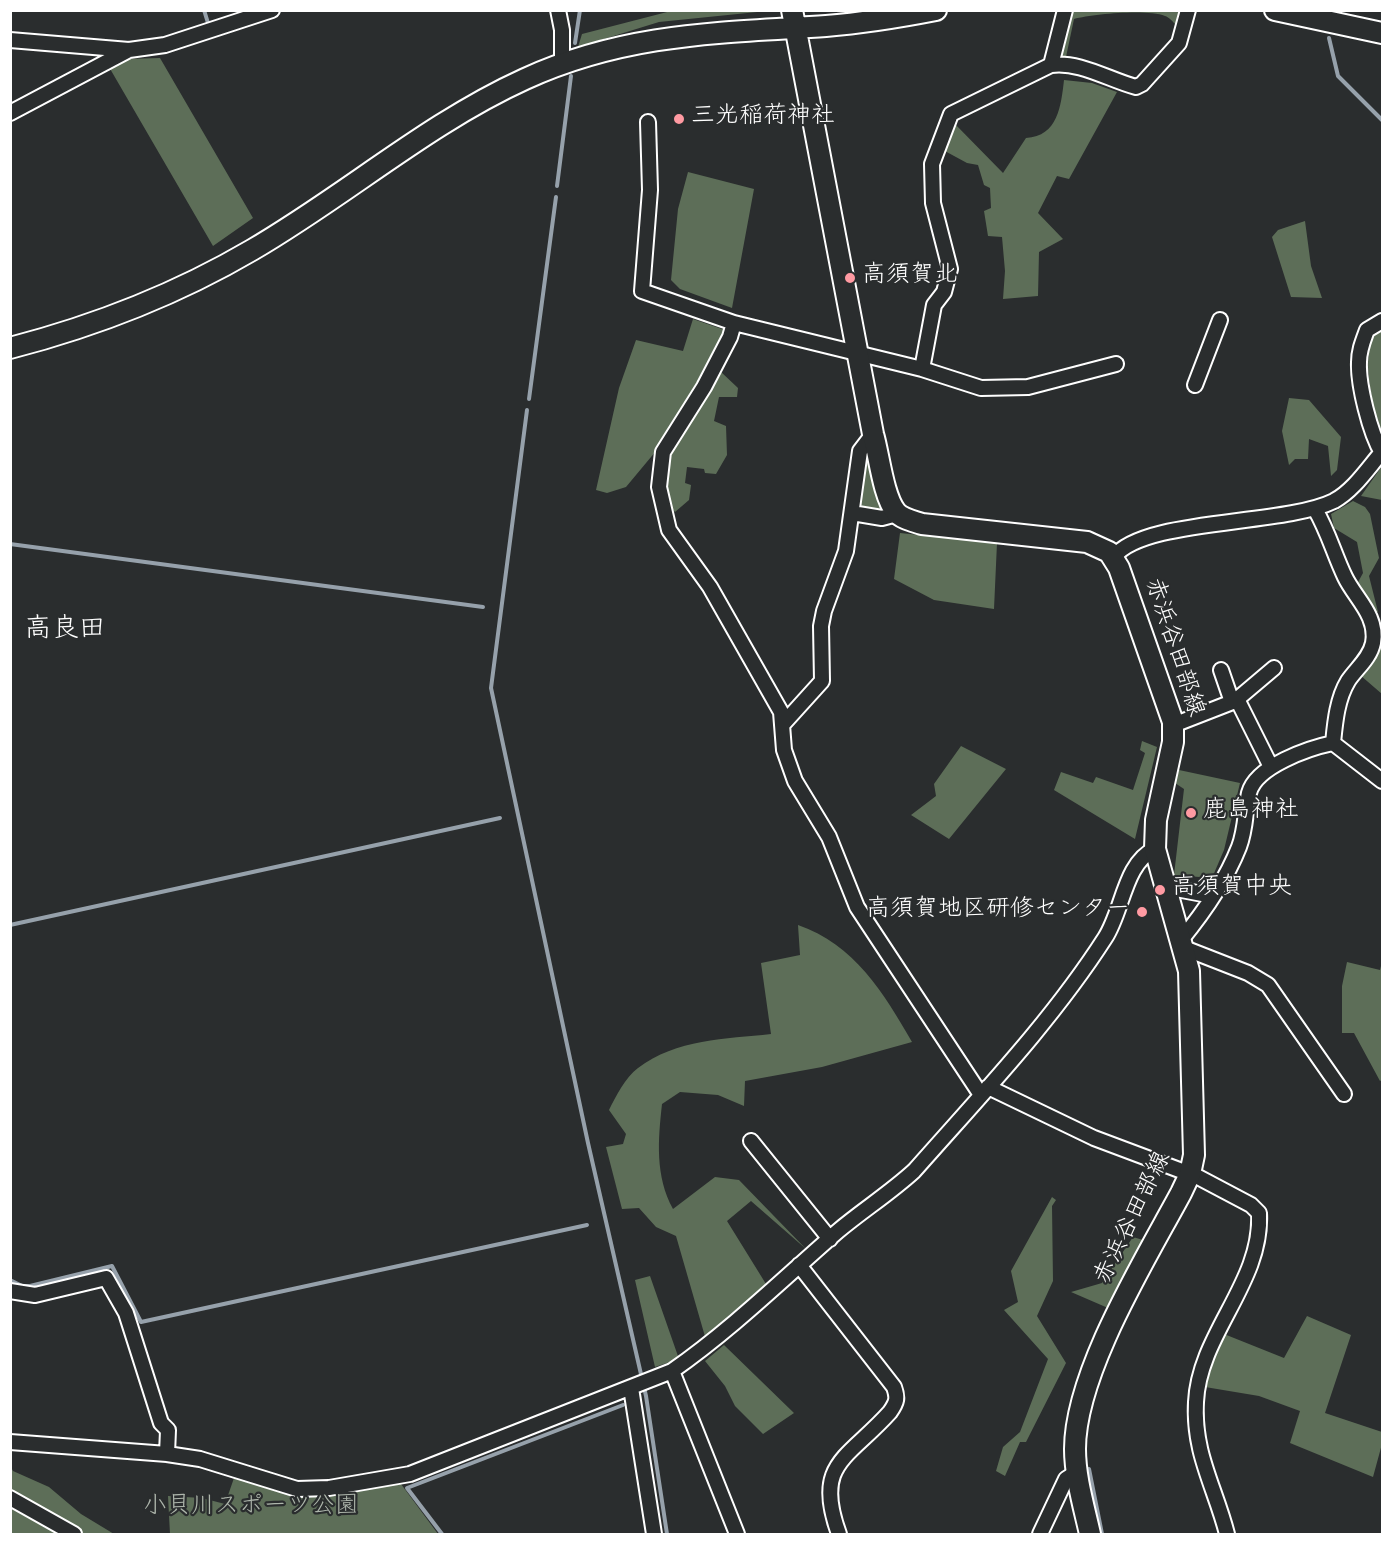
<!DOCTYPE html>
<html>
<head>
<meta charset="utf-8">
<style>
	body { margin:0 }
	#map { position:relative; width:1393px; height:1545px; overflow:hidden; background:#2a2d2e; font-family:Dekko,sans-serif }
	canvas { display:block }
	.frame { position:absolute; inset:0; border:12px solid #fff; pointer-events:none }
</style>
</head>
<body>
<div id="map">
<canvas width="1393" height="1545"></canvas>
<div class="frame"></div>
</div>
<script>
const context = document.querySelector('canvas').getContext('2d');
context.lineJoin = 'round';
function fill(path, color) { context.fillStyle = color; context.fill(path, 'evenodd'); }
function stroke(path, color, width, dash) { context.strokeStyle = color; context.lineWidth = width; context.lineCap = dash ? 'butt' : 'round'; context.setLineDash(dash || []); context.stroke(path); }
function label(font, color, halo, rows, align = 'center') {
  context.font = font + ' Dekko,"Klee One",sans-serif'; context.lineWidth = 4.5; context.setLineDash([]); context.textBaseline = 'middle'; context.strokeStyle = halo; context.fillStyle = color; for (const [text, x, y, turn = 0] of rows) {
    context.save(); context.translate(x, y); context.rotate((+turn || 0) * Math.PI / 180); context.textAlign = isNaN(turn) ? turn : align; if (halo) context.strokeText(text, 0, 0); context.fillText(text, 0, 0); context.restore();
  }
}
fill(new Path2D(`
	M 671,11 L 767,11 L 659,22 L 578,47 L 582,34 Z
	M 1071,11 L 1182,11 L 1176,25 C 1173,22 1169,17 1165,16 C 1147,9 1093,14 1074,19 L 1066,57 L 1063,60 L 1057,55 Z
	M 160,58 L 253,218 L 213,246 L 109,67 L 126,59 Z
	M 1064,80 L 1092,83 L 1117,92 L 1069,179 L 1057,176 L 1038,213 L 1063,239 L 1039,252 L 1038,296 L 1003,299 L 1005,271 L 1002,237 L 988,236 L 984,211 L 991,208 L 990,188 L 984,185 L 978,165 L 967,163 L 943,150 L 954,123 L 1003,173 L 1026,138 C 1058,136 1061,106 1064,80 Z
	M 688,172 L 754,189 L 732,308 L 680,289 L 671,280 L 678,209 Z
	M 1305,221 L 1311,266 L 1322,298 L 1291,297 L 1272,237 L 1278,230 Z
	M 693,319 L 725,330 L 684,411 L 656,451 L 626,487 L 607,493 L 596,490 L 619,388 L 636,340 L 683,351 Z
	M 1382,329 L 1382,439 L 1380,437 C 1374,402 1361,368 1373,333 Z
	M 720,371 L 738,388 L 737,397 L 719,397 L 714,421 L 726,426 L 727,455 L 716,474 L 705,473 L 704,469 L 687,467 L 685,483 L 691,485 L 689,500 L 675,512 L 671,508 L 665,473 L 667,458 Z
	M 1289,398 L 1309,400 L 1341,437 L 1337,470 L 1331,476 L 1328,446 L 1309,439 L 1308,459 L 1295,459 L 1289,465 L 1282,431 Z
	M 867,455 L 884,512 L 858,511 Z
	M 1382,466 L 1382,500 L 1361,496 Z
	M 1353,501 L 1365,507 L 1370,514 L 1379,558 L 1369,576 L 1378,612 L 1373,612 L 1357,584 L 1363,573 L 1357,542 L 1334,528 L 1331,514 Z
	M 900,533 L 997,543 L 994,609 L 934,600 L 894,579 Z
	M 1380,638 L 1382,640 L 1382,694 L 1360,675 Z
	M 1142,741 L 1157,747 L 1135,839 L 1054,790 L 1061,772 L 1093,783 L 1096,777 L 1133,790 L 1145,753 L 1140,750 Z
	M 961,746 L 1006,769 L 949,839 L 911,815 L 936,796 L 934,784 Z
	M 1179,770 L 1240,783 L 1224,850 L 1212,878 L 1174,875 L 1184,789 L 1175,783 Z
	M 798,925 C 854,944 884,993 912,1042 L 822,1067 L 745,1081 L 744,1106 L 718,1095 L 680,1092 L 662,1104 C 658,1140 655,1176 673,1209 L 715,1177 L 739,1180 L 806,1249 L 751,1201 L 727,1221 L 766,1284 L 706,1340 L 676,1236 L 656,1227 L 639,1208 L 622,1209 L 606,1147 L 623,1144 L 626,1134 L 609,1110 C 616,1096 625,1078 638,1068 C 676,1039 726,1039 771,1034 L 761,963 L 800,955 Z
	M 1347,962 L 1380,970 L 1382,962 L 1382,1080 L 1380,1081 L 1354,1033 L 1342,1033 L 1342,986 Z
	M 1052,1197 L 1056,1200 L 1052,1206 L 1053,1281 L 1037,1316 L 1066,1363 L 1026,1442 L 1020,1442 L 1005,1476 L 996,1471 L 1003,1447 L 1020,1432 L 1048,1359 L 1004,1310 L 1018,1302 L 1011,1271 Z
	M 1133,1237 L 1143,1240 L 1108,1308 L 1071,1292 L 1102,1283 Z
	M 650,1276 L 679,1359 L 655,1367 L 635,1280 Z
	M 1307,1316 L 1351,1335 L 1325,1413 L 1382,1432 L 1382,1444 L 1373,1477 L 1290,1443 L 1300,1411 L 1259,1396 L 1205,1387 L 1208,1367 L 1224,1334 L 1284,1358 Z
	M 724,1345 L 794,1413 L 763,1434 L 735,1406 L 725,1386 L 705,1361 Z
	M 10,1465 L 13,1471 L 49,1487 L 81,1514 L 114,1534 L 84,1534 L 11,1491 Z
	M 234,1478 L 299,1497 L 401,1484 L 438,1534 L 170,1534 L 168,1496 L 202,1498 L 225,1504 Z
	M 10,1503 L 64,1534 L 11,1534 Z`), '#5d6e58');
stroke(new Path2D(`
	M 204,10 L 208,23
	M 1329,38 L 1338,76 L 1382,120
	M 575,43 L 580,10
	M 557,186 L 571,76
	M 529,399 L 556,197
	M 527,410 L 491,688 L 588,1143 L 646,1396 L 667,1534
	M 10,544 L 483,607
	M 10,925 L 500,818
	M 10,1280 L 22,1286 L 30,1286 L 112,1266 L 141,1322 L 587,1225
	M 1089,1469 L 1102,1534
	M 442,1534 L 407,1488 L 623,1405`), '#96a1ab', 4);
const street = new Path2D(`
	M 558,10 L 562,30 L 562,65
	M 10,40 L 129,50 L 165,45 L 272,10
	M 1051,65 L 1065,10
	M 10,113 L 129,50
	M 648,122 L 650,190 L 642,291 L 734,323 L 922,369 L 981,388 L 1028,387 L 1116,364
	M 734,323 L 730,337 L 704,387 L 663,452 L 659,487 L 669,530 L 710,587 L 781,712 L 784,750 L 795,781 L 829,837 L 857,907 L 981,1095
	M 922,369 L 934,305 L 944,292 L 950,269 L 933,203 L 932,164 L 951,114 L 1051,65 C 1080,61 1109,80 1136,87 L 1142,84 L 1179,43 L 1188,10
	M 1195,385 L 1220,320
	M 1382,453 C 1370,433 1358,385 1359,362 C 1359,350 1363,341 1367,330 L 1382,321
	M 1315,509 C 1328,531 1334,554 1345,577 C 1355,598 1378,616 1373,643 C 1370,658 1356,669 1348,681 C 1337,699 1335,723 1333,743
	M 852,513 L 882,518 L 897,514
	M 1114,557 C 1143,518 1283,526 1334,501 C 1354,490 1368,468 1382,452
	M 1221,670 L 1232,702
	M 1237,699 L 1271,767
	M 1173,722 L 1181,722 L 1235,701 L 1274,668
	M 784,723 L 822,681 L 821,626 L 824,611 L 846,551 L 860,451 L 873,434
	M 1166,887 L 1213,896
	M 1181,940 C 1204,912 1226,880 1239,847 C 1246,829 1245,811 1249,793 C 1256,766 1309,748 1333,743 L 1382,781
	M 1184,948 L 1248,973 L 1268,985 L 1344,1094
	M 988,1087 L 1094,1138 L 1198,1177 L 1251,1205 L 1259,1213 C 1263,1282 1199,1334 1196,1402 C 1193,1453 1215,1487 1227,1534
	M 751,1141 L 830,1239
	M 799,1265 L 894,1387 C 898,1398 897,1402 890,1412 C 848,1459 813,1463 839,1534
	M 10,1291 L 35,1295 L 106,1278 L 126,1313 L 161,1423 L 168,1430 L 167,1454
	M 672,1371 L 737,1534
	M 631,1388 L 654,1534
	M 10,1442 L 167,1454 L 200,1459 L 297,1489 L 329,1488 L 410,1474 L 672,1371 C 731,1330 784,1278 838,1231 C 863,1210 890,1193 914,1171 C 980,1096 1051,1022 1105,938 C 1123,911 1124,863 1155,849
	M 10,1498 L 74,1534
	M 1040,1534 L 1066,1479 L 1077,1472`);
const secondary = new Path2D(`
	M 792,10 L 873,434 C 879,454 883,496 896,512 C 902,519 913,521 922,524 L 1087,542 L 1109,552 L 1119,568 L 1173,722 L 1173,742 L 1156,820 L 1155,849 L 1189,971 L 1194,1155 L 1190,1174 L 1181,1193 C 1145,1260 1075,1373 1075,1449 C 1075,1477 1084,1507 1090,1534
	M 1275,10 L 1382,33
	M 10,348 C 95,326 177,294 252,250 C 345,196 428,123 525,79 C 626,33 719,33 826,26 C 863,23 900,17 936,10`);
stroke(street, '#fff', 18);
stroke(secondary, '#fff', 24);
stroke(street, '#2a2d2e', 14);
stroke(secondary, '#2a2d2e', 20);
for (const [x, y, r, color] of [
	[679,119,6,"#ff9aa2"],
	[850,278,6,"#ff9aa2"],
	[1191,813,6,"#ff9aa2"],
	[1160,890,6,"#ff9aa2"],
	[1142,912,6,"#ff9aa2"]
]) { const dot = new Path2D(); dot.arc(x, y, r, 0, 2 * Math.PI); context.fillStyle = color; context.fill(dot); stroke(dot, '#2a2d2e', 2); }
label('24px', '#fff', '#2a2d2e', [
	["三光稲荷神社",691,119],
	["高須賀北",862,278],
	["鹿島神社",1203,813],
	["高須賀中央",1172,890],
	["高須賀地区研修センター",1130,912,"right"]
], 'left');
label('24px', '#fff', '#2a2d2e', [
	["赤浜谷田部線",1172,648,72],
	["赤浜谷田部線",1135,1219,-64]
]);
label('24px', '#aeb6ac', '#2a2d2e', [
	["小貝川スポーツ公園",251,1509]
]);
label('27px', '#fff', '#2a2d2e', [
	["高良田",65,632]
]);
</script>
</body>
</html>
